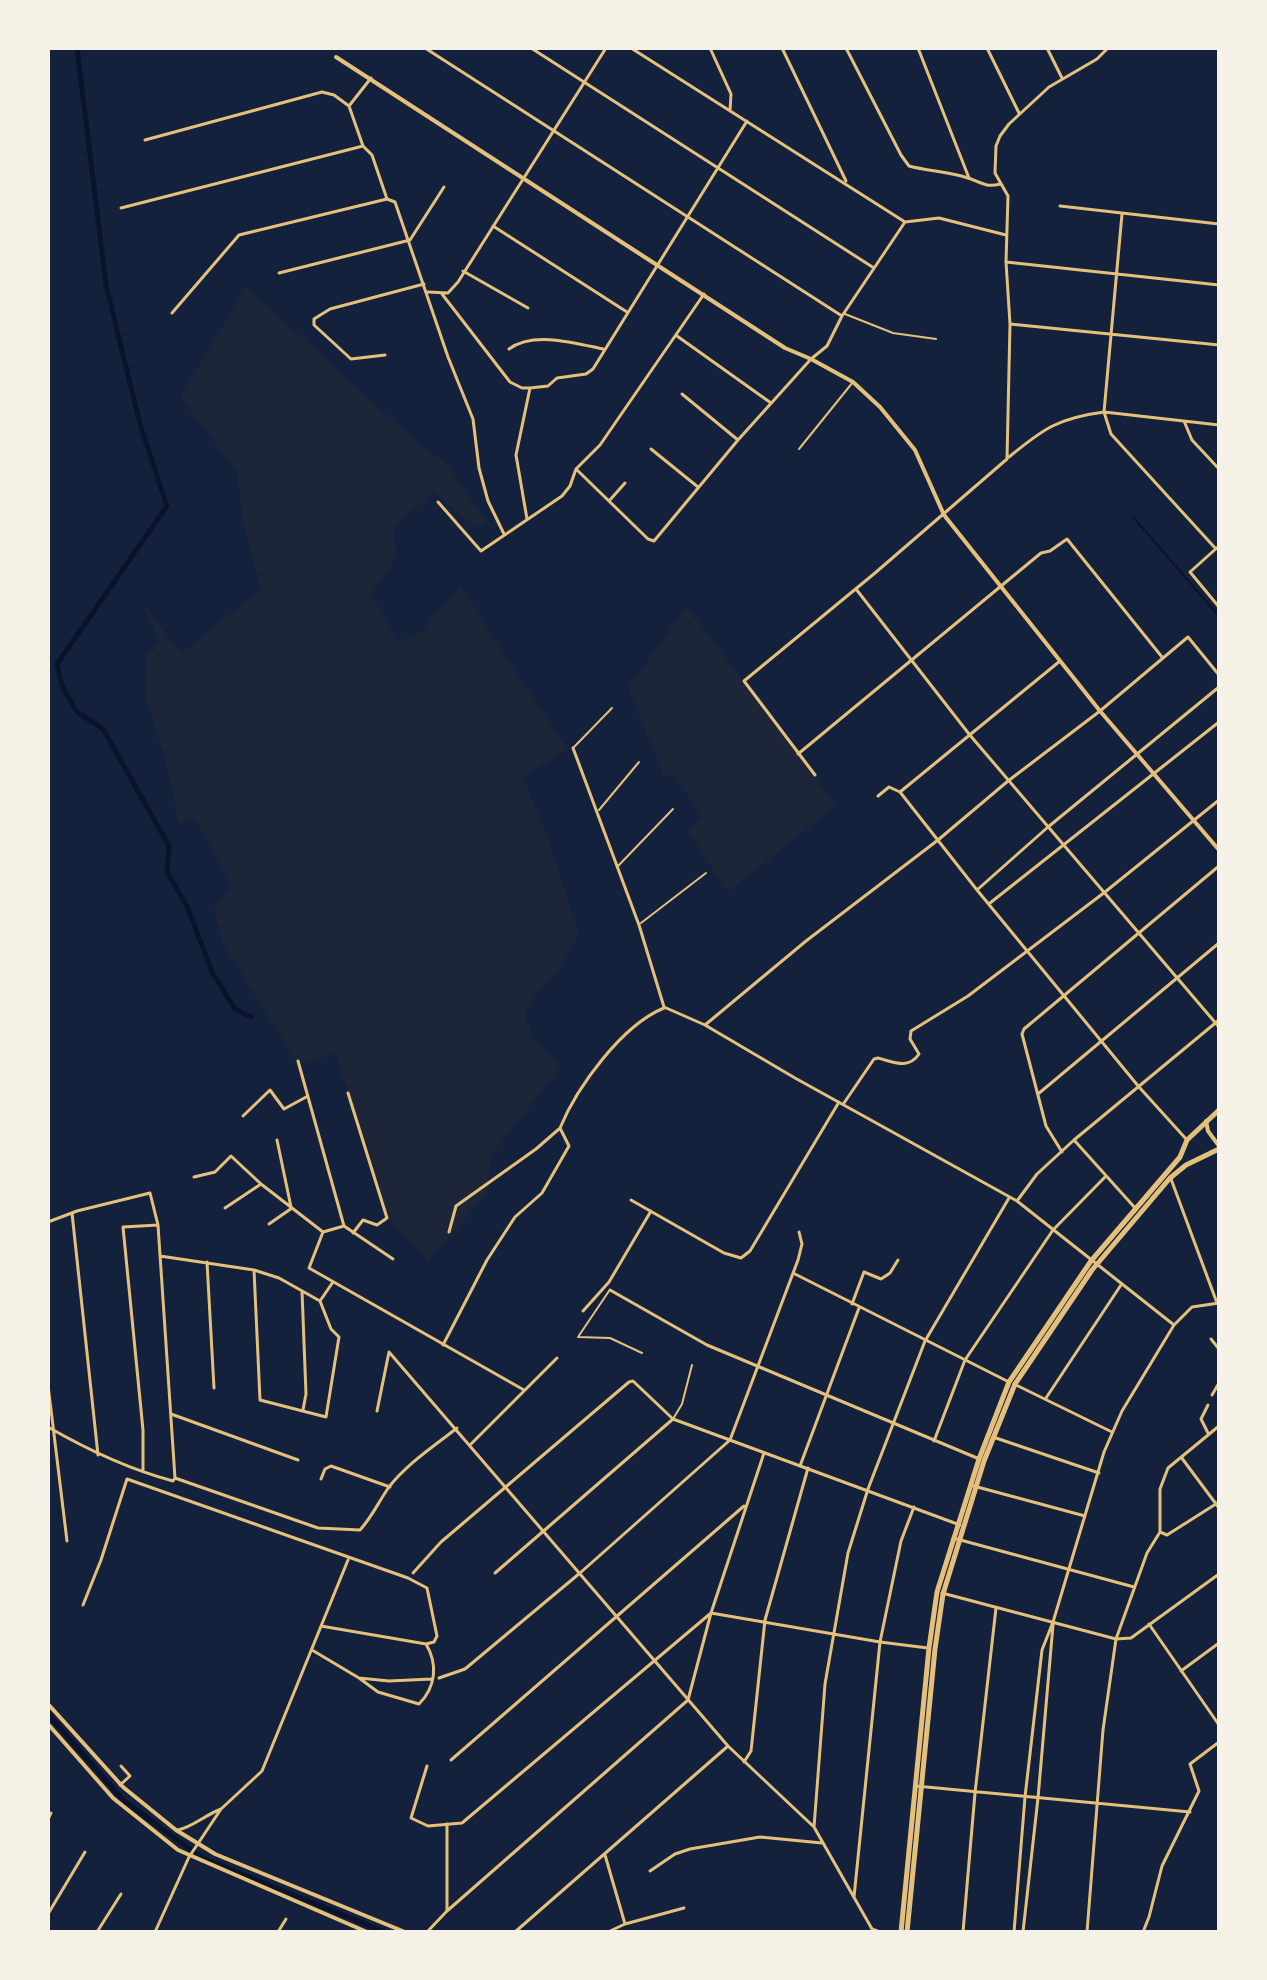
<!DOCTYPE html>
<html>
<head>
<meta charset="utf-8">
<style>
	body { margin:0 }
	#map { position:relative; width:1267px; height:1980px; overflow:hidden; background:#14213d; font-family:"Fira Sans Condensed",sans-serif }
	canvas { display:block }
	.frame { position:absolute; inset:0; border:50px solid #f6f1e7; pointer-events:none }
</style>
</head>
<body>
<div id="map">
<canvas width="1267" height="1980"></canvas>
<div class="frame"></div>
</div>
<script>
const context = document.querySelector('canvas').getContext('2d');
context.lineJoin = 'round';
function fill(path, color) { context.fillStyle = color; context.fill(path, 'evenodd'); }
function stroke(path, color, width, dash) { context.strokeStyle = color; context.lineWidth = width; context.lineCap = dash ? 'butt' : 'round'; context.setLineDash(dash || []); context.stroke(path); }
fill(new Path2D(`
	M 246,287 L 422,447 L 446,463 L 486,521 L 477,528 L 433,492 L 393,529 L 397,557 L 371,594 L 398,641 L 420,633 L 461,585 L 500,649 L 568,749 L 523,777 L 549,841 L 579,934 L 558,971 L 536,994 L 525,1014 L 533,1039 L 562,1065 L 491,1155 L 487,1194 L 428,1261 L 388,1218 L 336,1054 L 298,1064 L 222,942 L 214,910 L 232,885 L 194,817 L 179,824 L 167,765 L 146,699 L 147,654 L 161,642 L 141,600 L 181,654 L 261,589 L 243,522 L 237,472 L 180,397 Z
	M 687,606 L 836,806 L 728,892 L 688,831 L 701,817 L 675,774 L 664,777 L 628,688 Z`), '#1d2539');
stroke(new Path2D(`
	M 1133,517 L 1219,616`), '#0b132b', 2);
stroke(new Path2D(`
	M 77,48 L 106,285 L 140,424 L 167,506 L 57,664 L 62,686 L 77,712 L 103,729 L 169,846 L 167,872 L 187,906 L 212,972 L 235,1009 L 251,1017
	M 48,1714 L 123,1800 L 202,1858 L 385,1932`), '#0b132b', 5);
stroke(new Path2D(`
	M 845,314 L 893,333 L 936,339
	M 799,449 L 853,382
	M 574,747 L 612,708
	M 599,810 L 639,762
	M 618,866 L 673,809
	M 641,923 L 706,873
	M 609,1291 L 578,1337 L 610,1338 L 642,1353
	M 673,1419 L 682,1404 L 692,1365`), '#e5c07b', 2);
stroke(new Path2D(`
	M 425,48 L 842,316
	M 531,48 L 874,268
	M 631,48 L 905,222 L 939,218 L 1006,235
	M 710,48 L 731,94 L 730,111
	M 782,48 L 846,181
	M 846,48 L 901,155 L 909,166 C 928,171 950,172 968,178 C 980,182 986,188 1000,184
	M 918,48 L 969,178
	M 987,48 L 1019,113
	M 1047,48 L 1062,78
	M 371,78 L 349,106 L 363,146 L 372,155 L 387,199 L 395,202 L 448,357 L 473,419 L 479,468 L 488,501 L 504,534
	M 145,140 L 322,92 L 334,95 L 349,106
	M 1060,206 L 1219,224
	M 121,208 L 363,146
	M 1122,214 L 1104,412 L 1111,434 L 1216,549
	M 493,226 L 627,312
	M 1006,262 L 1219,285
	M 463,271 L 528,308
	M 279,273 L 410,240 L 444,187
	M 428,292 L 448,293 L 458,282 L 606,48
	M 442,294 L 510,382 L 522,388 L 529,388
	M 172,313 L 239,235 L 387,199
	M 1010,324 L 1219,345
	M 677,336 L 771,403
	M 509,349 C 533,331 575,343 603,349
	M 385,355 L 351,359 L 314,325 L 314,319 L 330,309 L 424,284
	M 682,394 L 738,440
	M 1184,421 L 1192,440 L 1219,469
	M 651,449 L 698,487
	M 1009,457 C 1043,429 1058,418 1104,412 L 1219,425
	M 576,469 L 648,539 L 654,541 L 738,440 L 811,359 L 827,346 L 842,316 L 905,222
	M 609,501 L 625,483
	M 438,502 L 481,551 L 562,496 L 570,486 L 576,469 L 600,445 L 704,294
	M 527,519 L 516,455 L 530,388 L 548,386 L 557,378 L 586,374 L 593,369 L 747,121
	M 1219,546 L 1190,572 L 1219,607
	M 856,589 L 969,734 L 1219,1027
	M 573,748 L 639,925 L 664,1007 L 705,1025 L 795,1078 L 1017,1201 L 1174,1325
	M 798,754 L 1041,553 L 1050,551 L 1067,539 L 1162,657
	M 815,775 L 744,681 L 875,573 L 1007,459 L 1010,324 L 1006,262 L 1008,196 L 995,173 L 996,146 L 1000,136 L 1009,124 L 1049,87 L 1097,59 L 1108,48
	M 900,792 L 977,890 L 1139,1087 L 1187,1140
	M 878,796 L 889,787 L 900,792 L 1060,661
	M 977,890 L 1048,827 L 1219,687
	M 990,903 L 1219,722
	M 705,1025 L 806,941 L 938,840 L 1008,781 L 1100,711 L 1188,637 L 1219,675
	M 298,1061 L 344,1226
	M 348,1093 L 387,1218 L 377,1225 L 363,1220 L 353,1233
	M 1038,1094 L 1219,943
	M 844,1103 L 874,1059 L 878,1058 C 894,1062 908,1070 919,1054 L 910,1039 L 911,1031 L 968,996 L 1105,892 L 1219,800
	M 243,1116 L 270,1090 L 284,1109 L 308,1096
	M 277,1140 L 291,1207
	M 1074,1140 L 1136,1209
	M 1062,1152 L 1046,1126 L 1022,1034 L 1024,1029 L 1219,866
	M 194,1177 L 215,1172 L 231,1156 L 261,1184 L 323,1232
	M 1171,1179 L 1217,1303
	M 631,1200 L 724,1253 L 741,1258 L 750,1251 L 839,1102
	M 1017,1201 L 1037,1174 L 1074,1140 L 1219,1020
	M 225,1208 L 261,1184
	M 72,1213 L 98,1455
	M 48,1222 L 77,1211 L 150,1193 L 158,1225 L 175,1478 L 173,1481 C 128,1469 88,1450 48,1427
	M 269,1224 L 292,1208
	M 449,1232 L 456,1206 L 536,1149 L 559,1129
	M 160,1256 L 254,1270 L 279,1278 L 320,1301 L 333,1282
	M 393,1259 L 344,1226 L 323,1232 L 309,1268 L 524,1390
	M 207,1262 L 214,1388
	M 254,1270 L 260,1400 L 326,1417 L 339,1337 L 331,1329 L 320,1301
	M 793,1273 L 1007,1381
	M 610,1290 L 707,1345 L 977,1458
	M 302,1291 L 306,1394 L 303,1410
	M 852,1304 L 864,1272 L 881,1279 L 890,1273 L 898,1260
	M 583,1311 L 609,1282 L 651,1211
	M 1211,1339 L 1219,1349
	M 443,1345 L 487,1260 L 515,1217 L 542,1193 L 569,1146 L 560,1128 C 577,1087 622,1025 664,1008
	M 1014,1384 L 1112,1432
	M 48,1385 L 67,1541
	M 1212,1395 L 1219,1383
	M 1046,1398 L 1121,1285
	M 377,1411 L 389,1352 L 728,1746 L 814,1827 L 872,1929 L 880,1932
	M 171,1414 L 298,1460
	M 1208,1433 L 1201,1419 L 1208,1405
	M 993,1437 L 1099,1473
	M 934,1441 L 965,1360 L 1053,1230 L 1106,1176
	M 471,1444 L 557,1358
	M 1181,1457 L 1219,1508
	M 800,1466 L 859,1308
	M 143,1470 L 143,1430 L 123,1227 L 158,1225
	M 175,1478 L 318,1528 L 360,1530 C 372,1517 379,1501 389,1487 C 408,1463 433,1447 457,1428
	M 321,1479 L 325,1469 L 331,1466 L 390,1487
	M 970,1485 L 1085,1516
	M 1160,1532 L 1167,1535 L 1219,1502
	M 953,1538 L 1134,1587
	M 413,1573 L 441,1542 L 629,1382 L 633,1381 L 673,1419 L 960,1525
	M 495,1573 L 673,1419
	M 942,1593 L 1116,1639 L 1131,1638 L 1219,1574
	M 83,1605 L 101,1560 L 127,1479 L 408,1578 L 427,1588 L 437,1636 L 434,1642 L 426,1644 C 438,1664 436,1687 419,1704 L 378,1692 L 359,1678
	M 1149,1624 L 1219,1725
	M 321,1626 L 426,1644
	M 312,1650 L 359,1678 L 389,1681 L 432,1679
	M 1181,1671 L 1219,1643
	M 439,1678 L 465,1669 L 580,1573 L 730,1440 L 798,1260 L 802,1244 L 799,1232
	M 451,1760 L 744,1506
	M 744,1762 L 751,1751 L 765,1620 L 808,1468
	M 427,1766 L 411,1818 L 428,1826 L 462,1823 L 711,1613 L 880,1642 L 928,1648
	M 120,1785 L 130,1776 L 121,1766
	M 916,1786 L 1190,1812
	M 48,1819 L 51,1813
	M 814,1827 L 825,1684 L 848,1553 L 868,1489 L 925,1341 L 1009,1198
	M 178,1830 C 193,1827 205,1815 221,1809
	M 605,1855 L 625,1924
	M 650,1871 L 675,1854 L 690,1849 L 760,1837 L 822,1843
	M 854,1897 L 880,1642 L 901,1541 L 914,1507
	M 447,1911 L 447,1824
	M 48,1914 L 85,1852
	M 97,1932 L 121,1894
	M 155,1932 L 189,1857 L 221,1809 L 262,1771 L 348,1560
	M 278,1932 L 286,1919
	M 427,1932 L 447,1911 L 688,1700 L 711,1613 L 764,1453
	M 515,1932 L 728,1746
	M 608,1932 L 625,1924 L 684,1908
	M 963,1932 L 975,1793 L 996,1608
	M 1014,1932 L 1025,1797 L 1042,1650 L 1053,1622 L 1104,1452 L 1122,1411 L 1174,1325 L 1192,1307 L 1219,1303
	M 1023,1932 L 1038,1798 L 1053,1625
	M 1087,1932 L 1103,1730 L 1116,1639 L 1147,1553 L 1160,1532 L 1160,1489 L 1168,1468 L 1219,1426
	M 1143,1932 L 1149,1917 L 1162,1866 L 1199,1791 L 1190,1764 L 1219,1742`), '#e5c07b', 3);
stroke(new Path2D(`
	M 336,57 L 785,348 L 811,359 L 853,382 L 880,407 L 915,450 L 944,515 L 1100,711 L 1219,850`), '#e5c07b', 4);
stroke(new Path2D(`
	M 1206,1121 L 1208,1131 L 1219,1146
	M 48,1704 L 123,1787 L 176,1830 L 215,1854 L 405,1932
	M 48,1724 L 113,1798 L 178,1850 L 367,1932`), '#e5c07b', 4);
stroke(new Path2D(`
	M 901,1932 L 929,1648 L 937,1592 L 979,1459 L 1009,1382 L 1091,1261 L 1180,1157 L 1187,1140 L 1219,1110
	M 907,1932 L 935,1649 L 943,1594 L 984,1461 L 1015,1384 L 1092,1270 L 1170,1178 L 1186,1165 L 1219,1149`), '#e5c07b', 5);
</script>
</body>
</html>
